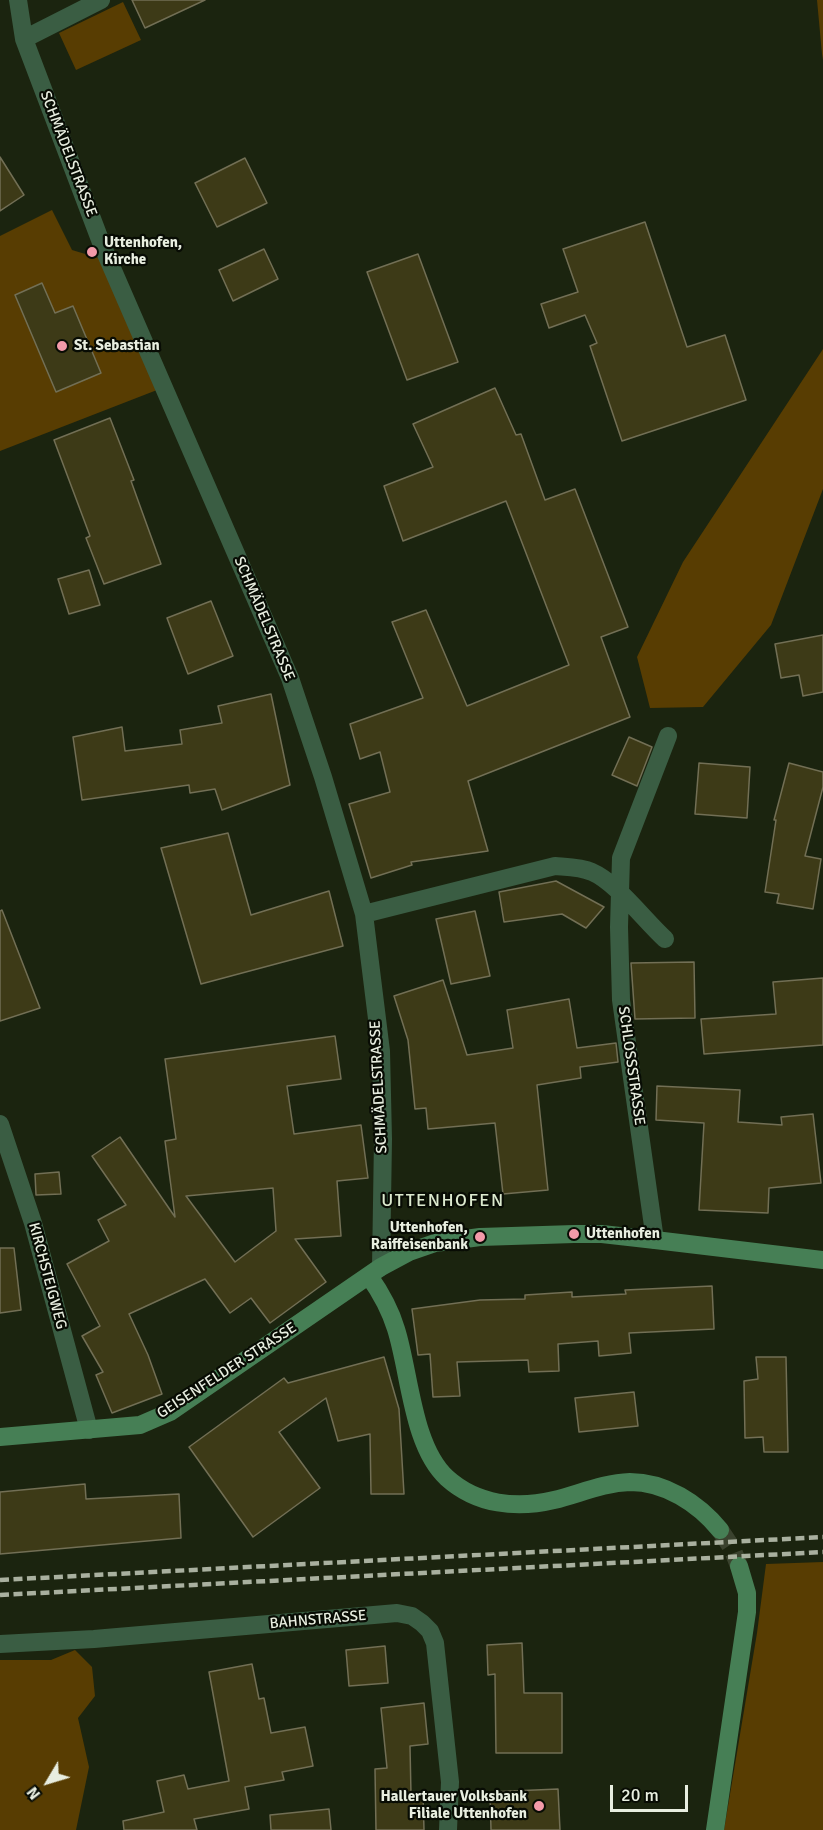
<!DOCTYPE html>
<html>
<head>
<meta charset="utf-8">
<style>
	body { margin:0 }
	#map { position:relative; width:823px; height:1830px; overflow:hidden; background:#1b240f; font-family:Signika,sans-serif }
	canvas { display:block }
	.north { position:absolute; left:18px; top:1752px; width:60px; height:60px; -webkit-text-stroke:4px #080c04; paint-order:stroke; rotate:232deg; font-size:16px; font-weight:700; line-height:24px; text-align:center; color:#e8eee0 }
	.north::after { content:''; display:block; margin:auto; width:21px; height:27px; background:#e8eee0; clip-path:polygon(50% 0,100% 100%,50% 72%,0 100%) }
	.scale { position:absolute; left:610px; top:1785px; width:78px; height:27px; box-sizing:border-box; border:3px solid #e8eee0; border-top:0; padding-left:8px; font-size:18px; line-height:21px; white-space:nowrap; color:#e8eee0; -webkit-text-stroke:4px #080c04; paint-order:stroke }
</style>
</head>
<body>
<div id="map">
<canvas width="823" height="1830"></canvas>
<div class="north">N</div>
<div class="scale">20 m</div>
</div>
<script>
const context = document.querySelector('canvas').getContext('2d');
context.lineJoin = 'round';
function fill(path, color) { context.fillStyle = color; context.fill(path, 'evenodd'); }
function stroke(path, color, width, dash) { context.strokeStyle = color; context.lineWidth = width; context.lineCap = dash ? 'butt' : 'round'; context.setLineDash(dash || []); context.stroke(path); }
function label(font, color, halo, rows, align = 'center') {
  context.font = font + ' Signika,sans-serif'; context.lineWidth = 4.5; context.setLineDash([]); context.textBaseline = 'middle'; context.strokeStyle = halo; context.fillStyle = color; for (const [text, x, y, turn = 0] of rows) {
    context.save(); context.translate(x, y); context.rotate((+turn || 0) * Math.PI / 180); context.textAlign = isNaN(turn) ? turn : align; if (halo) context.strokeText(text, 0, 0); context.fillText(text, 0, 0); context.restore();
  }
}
fill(new Path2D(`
	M 817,0 L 823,0 L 823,60 L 822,54 Z
	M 123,2 L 141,40 L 76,70 L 59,33 Z
	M 52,210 L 72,250 L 102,259 L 157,390 L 0,451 L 0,236 Z
	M 823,349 L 823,489 L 771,625 L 703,707 L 650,708 L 637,657 L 683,562 Z
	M 823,1562 L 823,1830 L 724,1830 L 757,1633 L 766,1564 Z
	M 75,1650 L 92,1667 L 95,1696 L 78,1718 L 89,1767 L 76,1830 L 0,1830 L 0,1660 L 51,1660 Z`), '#583d02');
const building = new Path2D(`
	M 132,0 L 205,0 L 145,28 Z
	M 0,157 L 24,195 L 0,211 Z
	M 245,158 L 267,203 L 217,227 L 195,183 Z
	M 645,222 L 687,347 L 725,335 L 746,400 L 622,441 L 590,346 L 597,343 L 585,315 L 549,328 L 541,304 L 578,292 L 563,249 Z
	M 264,249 L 278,279 L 233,301 L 219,270 Z
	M 418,254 L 458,362 L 407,380 L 367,272 Z
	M 42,283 L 55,313 L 73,306 L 101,373 L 56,392 L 15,295 Z
	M 495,388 L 516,435 L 521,434 L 545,500 L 575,489 L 628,627 L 601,637 L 630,717 L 468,781 L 488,851 L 411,862 L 412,865 L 371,878 L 349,804 L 390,792 L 380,752 L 360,759 L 350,724 L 423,698 L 392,622 L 426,610 L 467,706 L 569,665 L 506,501 L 403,541 L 384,486 L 433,467 L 413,424 Z
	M 110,418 L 134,480 L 131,481 L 161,564 L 104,584 L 86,538 L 90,536 L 54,440 Z
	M 89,570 L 100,605 L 69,614 L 58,579 Z
	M 211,601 L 233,656 L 188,674 L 167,618 Z
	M 823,635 L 823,692 L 803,696 L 799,675 L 781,678 L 775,644 Z
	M 271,694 L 290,785 L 222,810 L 215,789 L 190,793 L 189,785 L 82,800 L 73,737 L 122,727 L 125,751 L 182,744 L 180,730 L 222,723 L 218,706 Z
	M 629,737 L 652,747 L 637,786 L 612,775 Z
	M 699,763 L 750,767 L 747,818 L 695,814 Z
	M 789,763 L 823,772 L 823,787 L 805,856 L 821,859 L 813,909 L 777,903 L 779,894 L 765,892 L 776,820 L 774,820 Z
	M 228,833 L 251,915 L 329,891 L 343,946 L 201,984 L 161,848 Z
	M 556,881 L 604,907 L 586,928 L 562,914 L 504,922 L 499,892 Z
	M 2,910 L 40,1008 L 0,1021 L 0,911 Z
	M 475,911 L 490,976 L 451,984 L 436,919 Z
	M 694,962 L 695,1018 L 635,1019 L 631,963 Z
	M 823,978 L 823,1045 L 704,1054 L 701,1019 L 776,1014 L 773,982 Z
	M 443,980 L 467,1055 L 513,1048 L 507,1010 L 569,999 L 577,1048 L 616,1043 L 618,1062 L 580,1067 L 581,1078 L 537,1085 L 548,1190 L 503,1194 L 495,1123 L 428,1129 L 426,1108 L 415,1109 L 408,1040 L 394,996 Z
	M 335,1036 L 341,1079 L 287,1086 L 294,1134 L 361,1125 L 368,1178 L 337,1181 L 341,1236 L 295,1239 L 326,1282 L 270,1323 L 251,1298 L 230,1313 L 205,1279 L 129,1314 L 148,1355 L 162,1394 L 112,1413 L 96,1375 L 103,1372 L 82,1336 L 100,1326 L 67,1264 L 109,1241 L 98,1220 L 126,1205 L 92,1156 L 120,1137 L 175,1217 L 165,1141 L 176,1139 L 165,1059 ZM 273,1188 L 276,1231 L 235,1262 L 186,1196 Z
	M 657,1086 L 740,1090 L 738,1122 L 782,1125 L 781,1117 L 813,1114 L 821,1183 L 769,1188 L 768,1213 L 699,1210 L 704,1123 L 656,1120 Z
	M 59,1172 L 61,1194 L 36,1195 L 35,1174 Z
	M 0,1248 L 14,1248 L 21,1310 L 0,1313 Z
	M 712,1286 L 714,1329 L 629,1333 L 631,1353 L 599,1356 L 598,1341 L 558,1344 L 559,1371 L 529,1372 L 528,1360 L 457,1362 L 460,1396 L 433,1397 L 430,1354 L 418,1355 L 412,1309 L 480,1300 L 525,1299 L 525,1295 L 572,1292 L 572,1297 L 626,1294 L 625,1290 Z
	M 384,1357 L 399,1409 L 404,1494 L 371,1494 L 370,1434 L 338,1441 L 326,1398 L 279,1432 L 320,1488 L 253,1537 L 189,1447 L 284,1378 L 288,1383 Z
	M 756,1357 L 786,1357 L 788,1452 L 764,1452 L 763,1437 L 745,1438 L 744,1381 L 758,1379 Z
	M 634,1392 L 638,1426 L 579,1432 L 575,1398 Z
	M 85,1484 L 86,1499 L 179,1494 L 181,1538 L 0,1554 L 0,1492 Z
	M 522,1643 L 524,1693 L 562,1693 L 562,1753 L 496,1753 L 495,1674 L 488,1675 L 487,1645 Z
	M 385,1646 L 388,1683 L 349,1686 L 346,1650 Z
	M 252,1664 L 259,1699 L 264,1698 L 271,1733 L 305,1727 L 313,1766 L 282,1772 L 284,1780 L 245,1787 L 249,1809 L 194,1819 L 197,1830 L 124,1830 L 123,1821 L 164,1812 L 157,1781 L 184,1775 L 188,1789 L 229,1781 L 209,1672 Z
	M 424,1703 L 428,1744 L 410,1746 L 411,1795 L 423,1794 L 424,1830 L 376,1830 L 375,1769 L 387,1768 L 381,1708 Z
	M 558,1789 L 560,1830 L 491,1830 L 490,1792 Z
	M 329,1809 L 331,1830 L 271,1830 L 270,1815 Z`);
fill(building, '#3d3a17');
stroke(building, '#726f55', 1.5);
stroke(new Path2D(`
	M 720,1530 L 732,1548 L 739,1566`), '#3a422e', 18, [18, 9]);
stroke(new Path2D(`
	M 18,0 L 24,39 L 102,245 L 290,678 L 323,777 L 364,914 L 381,1051 L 383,1139 L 381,1267
	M 24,39 L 101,0
	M 364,914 L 555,866 C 567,867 581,867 592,872 C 616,882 645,921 665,939
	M 0,1124 L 33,1223 L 89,1430
	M 655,1240 L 621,1000 L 619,927 L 621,858 L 668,736
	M 0,1644 L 94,1639 L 397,1613 L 412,1616 L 422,1623 L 430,1631 L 435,1643 L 450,1782 L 448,1830`), '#3a5d43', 18);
stroke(new Path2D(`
	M 369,1276 C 381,1293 390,1309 396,1329 C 410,1373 412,1446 447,1478 C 477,1505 517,1509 554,1500 C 579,1494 603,1483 630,1482 C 665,1482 698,1503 720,1530
	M 0,1437 L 140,1425 L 170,1412 L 381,1267 L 409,1252 L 435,1243 L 480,1237 L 574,1234 L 602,1234 L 655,1240 L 823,1260
	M 715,1830 L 747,1612 L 747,1593 L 739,1566`), '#467f55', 18);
stroke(new Path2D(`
	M 0,1580 L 823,1537
	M 0,1595 L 823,1552`), '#a9b09f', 4.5, [9, 4.5]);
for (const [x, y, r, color] of [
	[92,252,6,"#f39aa9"],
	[62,346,6,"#f39aa9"],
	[574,1234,6,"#f39aa9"],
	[480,1237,6,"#f39aa9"],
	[539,1806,6,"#f39aa9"]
]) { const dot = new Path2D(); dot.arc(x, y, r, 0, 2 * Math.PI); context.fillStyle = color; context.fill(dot); stroke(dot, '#080c04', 2); }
label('15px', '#e8eee0', '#080c04', [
	["SCHMÄDELSTRASSE",68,154,69],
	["SCHMÄDELSTRASSE",264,619,67],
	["SCHLOSSSTRASSE",631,1066,82],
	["SCHMÄDELSTRASSE",379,1087,-93],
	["KIRCHSTEIGWEG",47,1276,75],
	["GEISENFELDER STRASSE",227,1371,-33],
	["BAHNSTRASSE",318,1620,-5]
]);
label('bold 15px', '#e8eee0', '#080c04', [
	["Uttenhofen,",104,243],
	["Kirche",104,260],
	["St. Sebastian",74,346],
	["Uttenhofen,",468,1228,"right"],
	["Raiffeisenbank",468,1245,"right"],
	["Uttenhofen",586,1234],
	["Hallertauer Volksbank",527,1797,"right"],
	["Filiale Uttenhofen",527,1814,"right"]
], 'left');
context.letterSpacing = '1.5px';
label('18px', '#dce9ce', '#080c04', [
	["UTTENHOFEN",443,1201]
]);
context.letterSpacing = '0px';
</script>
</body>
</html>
